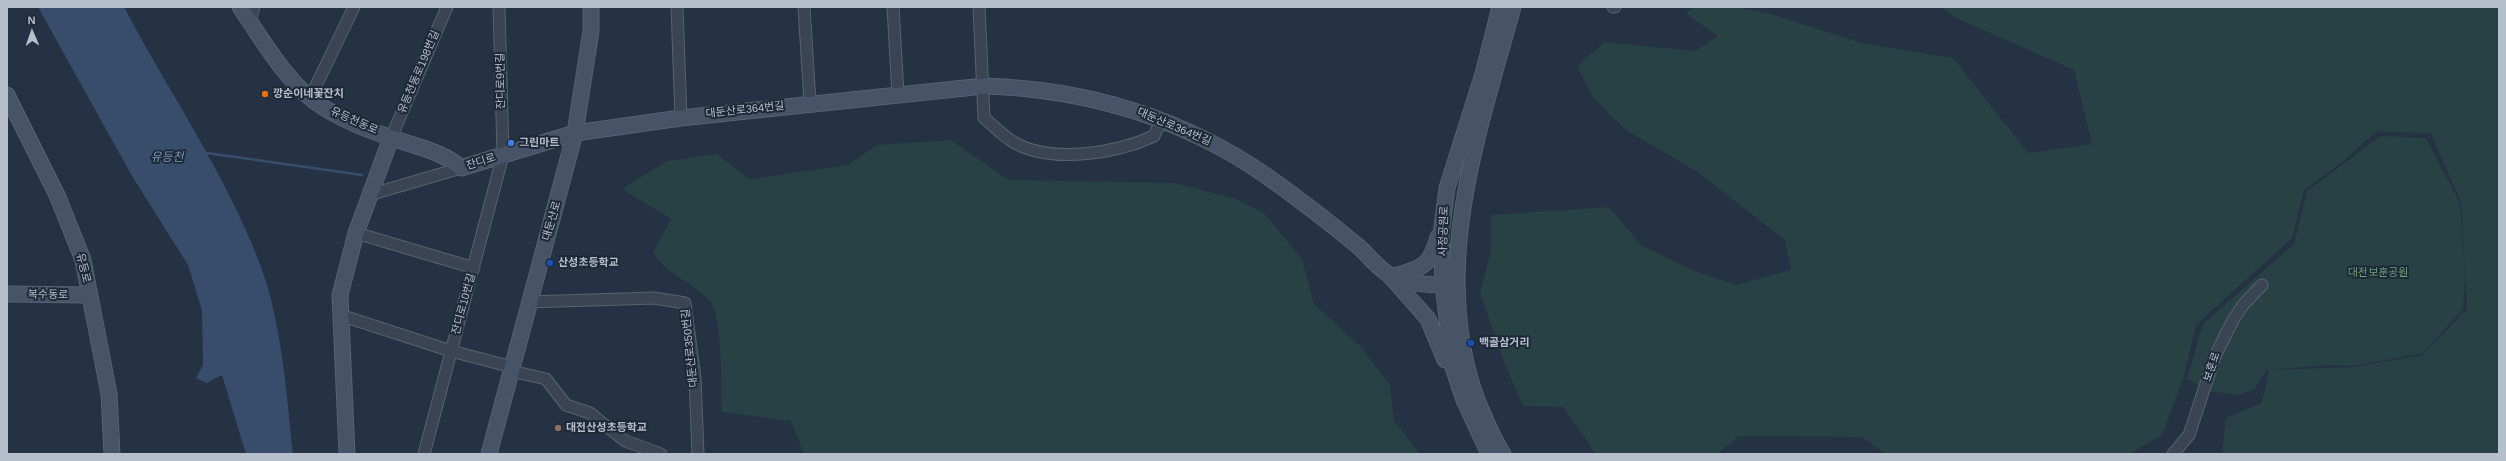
<!DOCTYPE html>
<html>
<head>
<meta charset="utf-8">
<style>
	body { margin:0 }
	#map { position:relative; width:2506px; height:461px; overflow:hidden; background:#253243; font-family:Arial,sans-serif }
	canvas { display:block }
	.frame { position:absolute; inset:0; border:8px solid #b7bfcd; pointer-events:none }
	.north { position:absolute; left:12px; top:12px; width:40px; height:40px; -webkit-text-stroke:3px #1e2938; paint-order:stroke; rotate:358deg; font-size:11px; font-weight:700; line-height:16px; text-align:center; color:#b7bfcd }
	.north::after { content:''; display:block; margin:auto; width:14px; height:18px; background:#b7bfcd; clip-path:polygon(50% 0,100% 100%,50% 72%,0 100%) }
</style>
</head>
<body>
<div id="map">
<canvas width="2506" height="461"></canvas>
<div class="frame"></div>
<div class="north">N</div>
</div>
<script>
const context = document.querySelector('canvas').getContext('2d');
context.lineJoin = 'round';
function fill(path, color) { context.fillStyle = color; context.fill(path, 'evenodd'); }
function stroke(path, color, width, dash) { context.strokeStyle = color; context.lineWidth = width; context.lineCap = dash ? 'butt' : 'round'; context.setLineDash(dash || []); context.stroke(path); }
function label(font, color, halo, rows, align = 'center') {
  context.font = font + ' Arial,"Noto Sans KR",sans-serif'; context.lineWidth = 4; context.setLineDash([]); context.textBaseline = 'middle'; context.strokeStyle = halo; context.fillStyle = color; for (const [text, x, y, turn = 0] of rows) {
    context.save(); context.translate(x, y); context.rotate((+turn || 0) * Math.PI / 180); context.textAlign = isNaN(turn) ? turn : align; if (halo) context.strokeText(text, 0, 0); context.fillText(text, 0, 0); context.restore();
  }
}
fill(new Path2D(`
	M 1696,7 L 1736,7 L 1771,14 L 1865,44 L 1953,58 L 2028,153 L 2092,144 L 2074,70 L 1956,18 L 1942,7 L 2499,7 L 2499,454 L 2222,454 L 2226,418 L 2262,403 L 2269,370 L 2353,367 L 2422,355 L 2467,309 L 2461,202 L 2431,134 L 2377,131 L 2341,163 L 2304,190 L 2292,238 L 2196,325 L 2183,379 L 2162,435 L 2129,454 L 1886,454 L 1862,437 L 1739,436 L 1717,454 L 1596,454 L 1563,407 L 1523,406 L 1504,362 L 1480,293 L 1491,251 L 1491,215 L 1609,207 L 1641,245 L 1692,270 L 1736,285 L 1791,270 L 1785,240 L 1696,171 L 1626,130 L 1594,99 L 1577,66 L 1605,42 L 1695,51 L 1718,36 L 1685,13 Z
	M 2381,136 L 2426,138 L 2460,203 L 2465,277 L 2463,309 L 2423,353 L 2353,366 L 2330,365 L 2267,370 L 2254,390 L 2238,395 L 2207,391 L 2187,379 L 2203,324 L 2294,244 L 2307,191 Z
	M 951,140 L 1008,180 L 1175,183 L 1236,199 L 1264,213 L 1302,259 L 1314,304 L 1361,347 L 1390,385 L 1394,421 L 1420,454 L 804,454 L 791,421 L 722,412 C 721,389 723,317 710,301 C 692,281 667,276 653,252 L 671,219 L 622,189 L 667,161 L 717,154 L 749,179 L 848,165 L 877,145 Z`), '#274144');
fill(new Path2D(`
	M 38,7 L 124,7 C 169,93 225,172 260,264 C 282,323 286,391 293,454 L 246,454 L 222,375 L 207,383 L 196,378 L 203,365 L 202,310 L 188,265 L 132,176 Z`), '#384d6b');
stroke(new Path2D(`
	M 207,153 L 362,175`), '#384d6b', 2.5);
const street = new Path2D(`
	M 677,7 L 681,118
	M 804,7 L 810,103
	M 893,7 L 898,94
	M 979,7 L 984,118 C 994,126 1004,137 1015,143 C 1053,164 1117,153 1154,136 L 1161,121
	M 1613,7 L 1615,7
	M 250,21 L 254,7
	M 310,98 L 354,7
	M 391,138 L 447,7
	M 369,195 L 461,168
	M 356,233 L 474,268
	M 528,302 L 654,298 L 685,303 L 695,378 L 698,454
	M 340,315 L 451,351 L 512,367
	M 511,371 L 546,379 L 566,405 L 590,413 L 625,441 L 661,454
	M 424,454 L 503,155 L 499,7
	M 2173,454 L 2189,435 L 2215,356 L 2233,320 L 2243,305 L 2262,285`);
const secondary = new Path2D(`
	M 240,7 C 262,39 289,87 323,107 C 344,121 376,133 401,141 C 421,148 445,153 461,168 L 575,133 L 681,118 L 984,86 C 1086,89 1184,118 1268,177 C 1299,199 1330,223 1359,247 C 1369,256 1380,271 1393,277 C 1412,286 1434,284 1455,286
	M 7,95 L 57,195 L 83,260 L 109,394 L 112,454
	M 1438,237 C 1430,268 1420,269 1391,277 L 1428,319 L 1445,360
	M 7,294 L 89,295
	M 347,454 L 340,295 L 356,233 L 391,138
	M 489,454 L 575,133 L 591,31 L 591,7
	M 1489,454 L 1464,400 L 1453,367 L 1443,285 L 1441,235 L 1447,188 L 1483,74 L 1500,7
	M 1503,454 C 1492,437 1485,419 1477,400 C 1429,269 1478,135 1513,7`);
stroke(street, '#586270', 13);
stroke(secondary, '#586270', 17);
stroke(street, '#3a4453', 11);
stroke(secondary, '#475366', 15);
for (const [x, y, r, color] of [
	[265,94,4,"#e8710a"],
	[511,143,4,"#3f7fe0"],
	[550,263,4,"#1a4fb4"],
	[1471,343,4,"#1a4fb4"],
	[558,428,4,"#8d6e63"]
]) { const dot = new Path2D(); dot.arc(x, y, r, 0, 2 * Math.PI); context.fillStyle = color; context.fill(dot); stroke(dot, '#1e2938', 1.5); }
label('11px', '#b7bfcd', '#1e2938', [
	["유등천동로198번길",419,72,-67],
	["잔디로9번길",501,81,-91],
	["대둔산로364번길",745,110,-6],
	["유등천동로",354,121,24],
	["대둔산로364번길",1174,127,23],
	["잔디로",481,162,-18],
	["대둔산로",552,221,-74],
	["사정공원로",1444,231,-88],
	["유등로",83,268,76],
	["복수동로",48,295,1],
	["잔디로10번길",464,304,-75],
	["대둔산로350번길",690,348,-96],
	["보훈로",2212,367,-71]
]);
label('bold 11px', '#b7bfcd', '#1e2938', [
	["깡순이네꽃잔치",273,94],
	["그린마트",519,143],
	["산성초등학교",558,263],
	["백골삼거리",1479,343],
	["대전산성초등학교",566,428]
], 'left');
label('11px', '#6d9f79', '#1e2938', [
	["대전보훈공원",2378,273]
]);
label('italic 12px', '#7c95b5', '#1e2938', [
	["유등천",167,158]
]);
</script>
</body>
</html>
